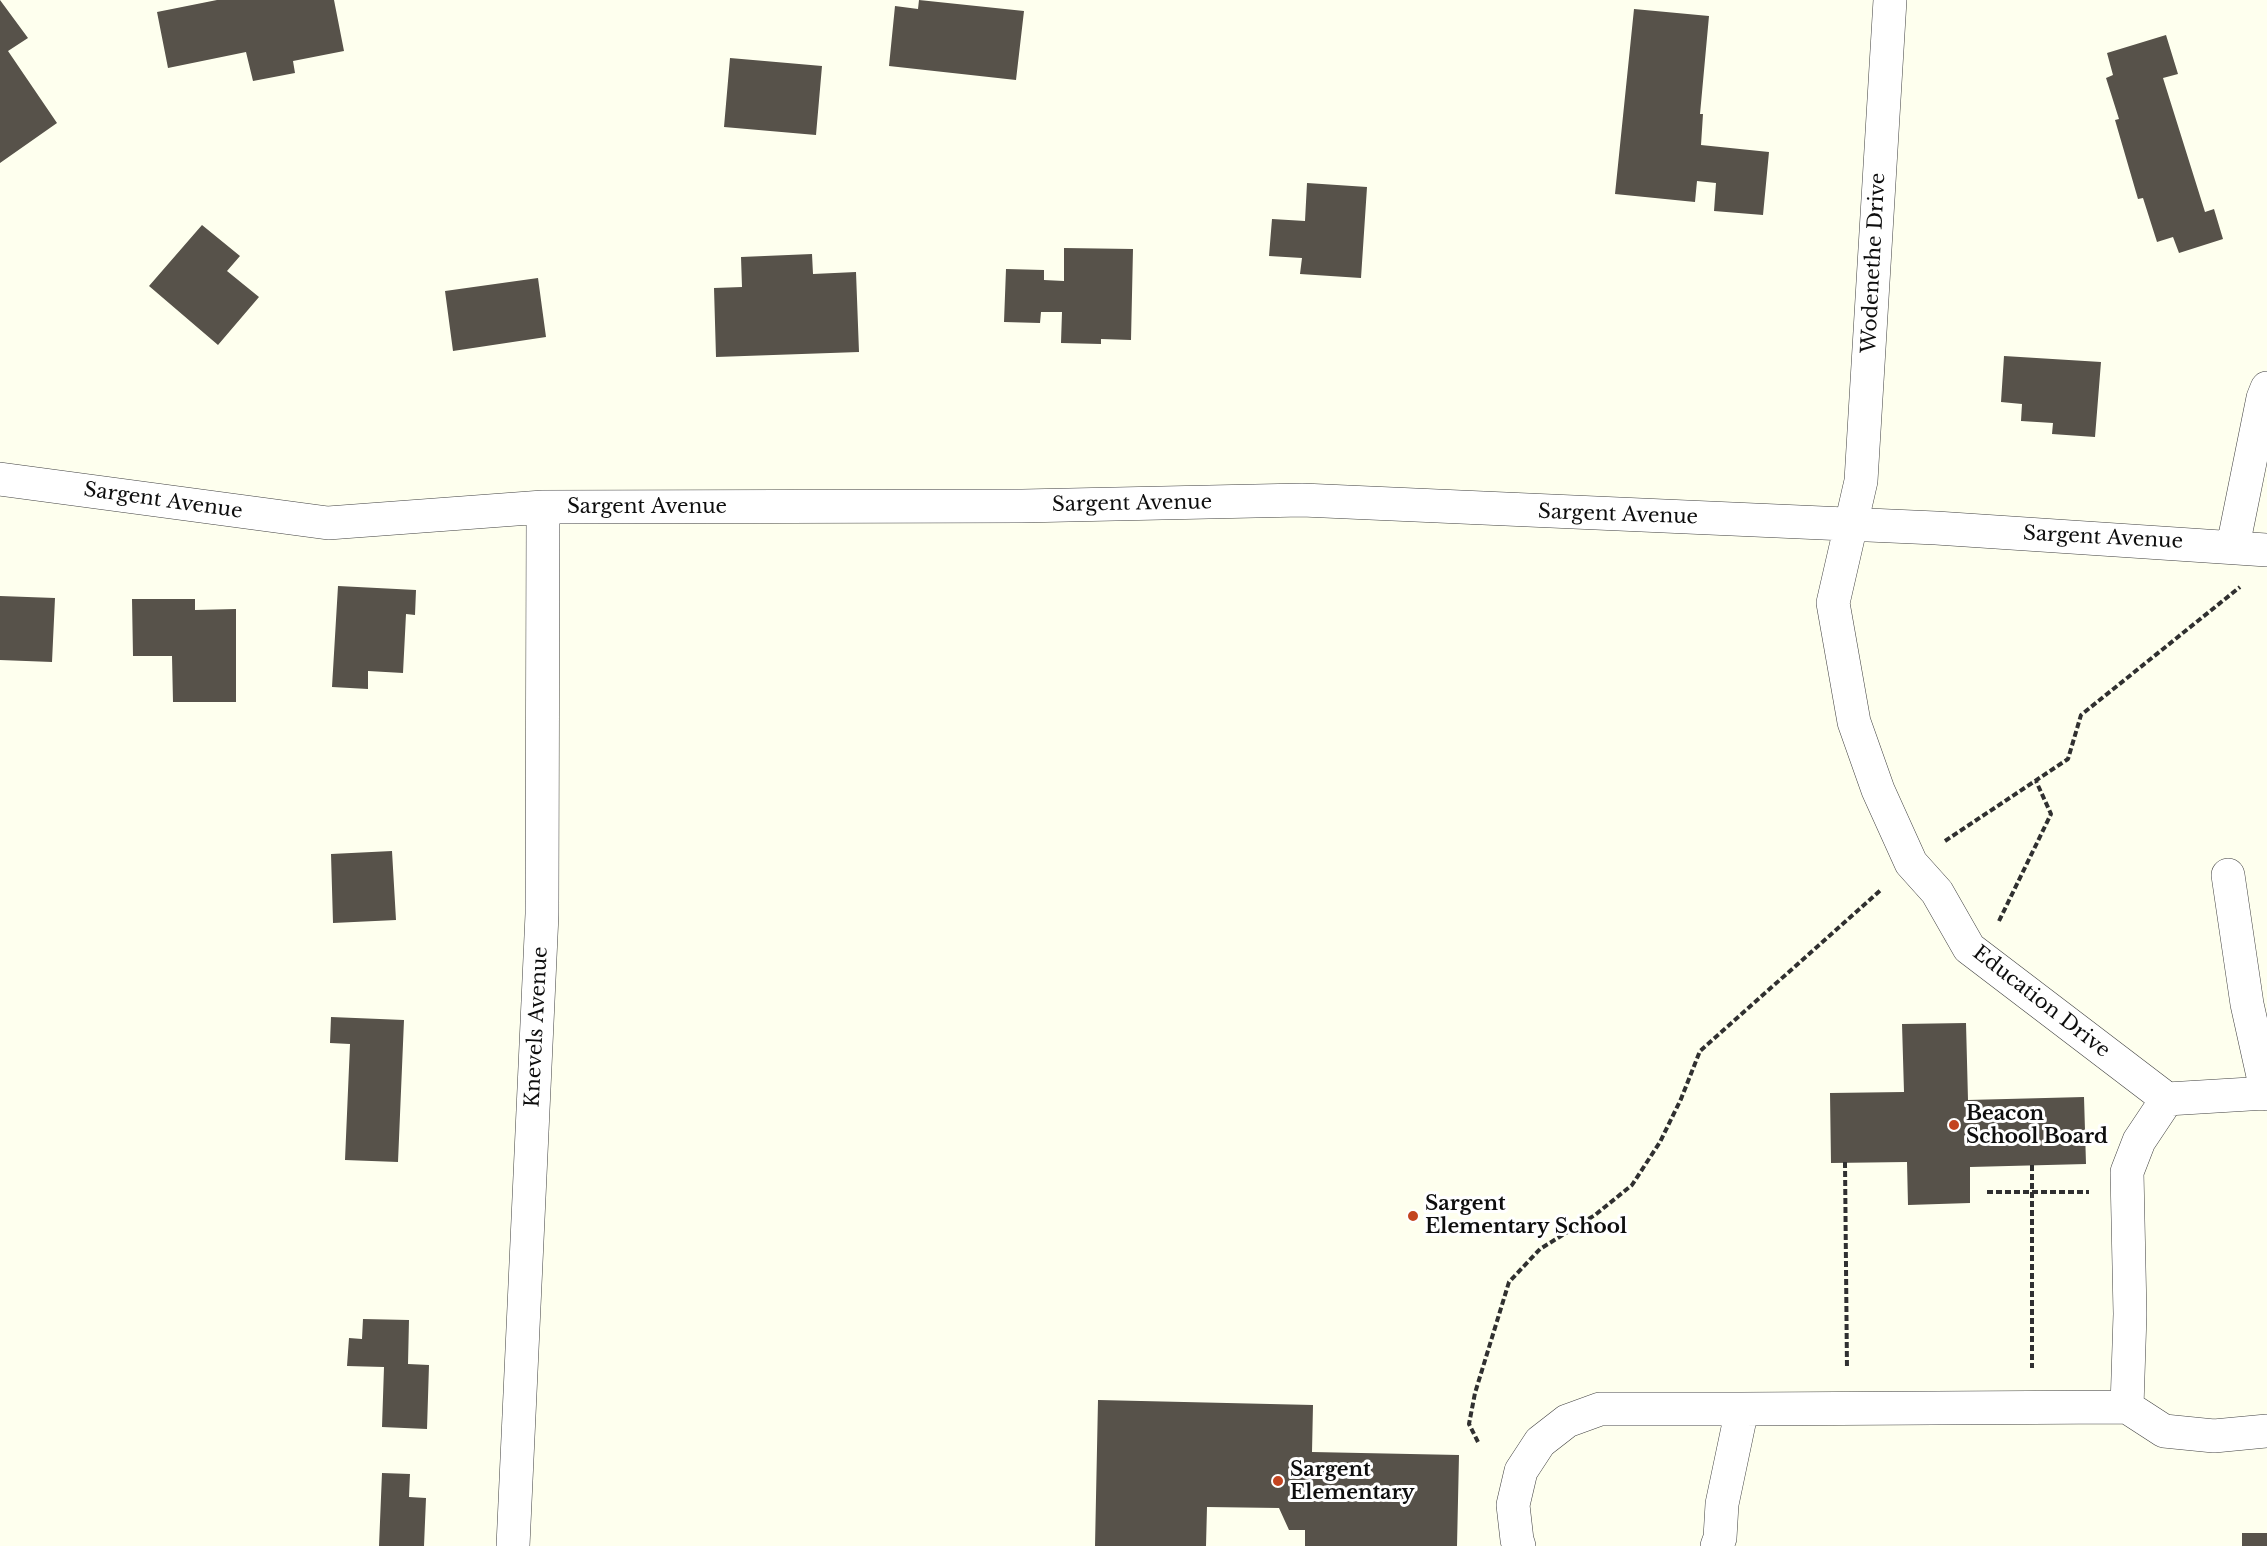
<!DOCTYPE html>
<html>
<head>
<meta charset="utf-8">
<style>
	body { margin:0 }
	canvas { display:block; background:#feffee }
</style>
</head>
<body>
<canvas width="2267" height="1546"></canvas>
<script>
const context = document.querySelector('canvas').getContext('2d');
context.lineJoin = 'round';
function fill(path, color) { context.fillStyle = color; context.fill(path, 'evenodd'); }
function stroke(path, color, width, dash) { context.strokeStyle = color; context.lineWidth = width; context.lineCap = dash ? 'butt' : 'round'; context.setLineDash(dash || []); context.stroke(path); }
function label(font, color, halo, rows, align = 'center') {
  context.font = font + ' "Libre Baskerville",serif'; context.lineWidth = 6; context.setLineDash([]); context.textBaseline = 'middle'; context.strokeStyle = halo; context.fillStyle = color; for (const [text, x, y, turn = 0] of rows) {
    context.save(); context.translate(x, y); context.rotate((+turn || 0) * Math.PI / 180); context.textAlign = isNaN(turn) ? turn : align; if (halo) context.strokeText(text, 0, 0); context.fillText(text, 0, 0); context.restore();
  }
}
fill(new Path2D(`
	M 0,0 L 28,38 L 8,51 L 57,123 L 0,163 Z
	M 217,0 L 334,0 L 344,51 L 293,61 L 295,73 L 253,81 L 246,52 L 168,68 L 157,12 Z
	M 919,0 L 1024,11 L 1016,80 L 889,66 L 895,6 L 918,9 Z
	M 1634,9 L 1709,16 L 1700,114 L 1703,114 L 1701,145 L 1769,152 L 1763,215 L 1714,211 L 1716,183 L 1697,181 L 1695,202 L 1615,194 Z
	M 2166,35 L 2178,74 L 2163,78 L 2205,212 L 2214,209 L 2223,239 L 2179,253 L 2173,237 L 2157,242 L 2143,198 L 2138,199 L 2115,120 L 2119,119 L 2106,78 L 2113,75 L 2107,53 Z
	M 730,58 L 822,66 L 816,135 L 724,127 Z
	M 1307,183 L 1367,187 L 1361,278 L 1300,274 L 1302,258 L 1269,256 L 1272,219 L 1305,221 Z
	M 202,225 L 240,256 L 227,271 L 259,297 L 218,345 L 149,286 Z
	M 1064,248 L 1133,249 L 1131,340 L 1101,339 L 1101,344 L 1061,343 L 1062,312 L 1041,312 L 1040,323 L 1004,322 L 1006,269 L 1044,270 L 1044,280 L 1064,281 Z
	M 812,254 L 813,274 L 856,272 L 859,352 L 716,357 L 714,288 L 742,287 L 741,257 Z
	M 538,278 L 546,337 L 453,351 L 445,291 Z
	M 2004,356 L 2101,362 L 2095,437 L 2052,434 L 2053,423 L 2021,421 L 2022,404 L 2001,402 Z
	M 338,586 L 416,590 L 415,615 L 406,614 L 403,673 L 368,671 L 368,689 L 332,687 Z
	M 0,596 L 55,598 L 52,662 L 0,660 Z
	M 132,599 L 195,599 L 195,610 L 236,609 L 236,702 L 173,702 L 172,656 L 133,656 Z
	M 392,851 L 396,920 L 333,923 L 331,854 Z
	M 331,1017 L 404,1020 L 398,1162 L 345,1160 L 350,1044 L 330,1043 Z
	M 1966,1023 L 1968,1100 L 2084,1097 L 2086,1164 L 1970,1167 L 1970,1203 L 1908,1205 L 1907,1162 L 1831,1163 L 1830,1093 L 1904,1092 L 1902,1024 Z
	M 363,1319 L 409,1320 L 408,1364 L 429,1365 L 427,1429 L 382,1427 L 384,1367 L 347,1366 L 349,1338 L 362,1339 Z
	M 1098,1400 L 1313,1405 L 1312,1452 L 1459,1455 L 1457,1546 L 1305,1546 L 1305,1530 L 1289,1530 L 1279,1508 L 1207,1507 L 1206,1546 L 1095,1546 Z
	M 382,1473 L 410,1474 L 409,1497 L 426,1498 L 424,1546 L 379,1546 Z
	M 2242,1533 L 2267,1533 L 2267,1546 L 2242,1546 Z`), '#57524a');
const minor = new Path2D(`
	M 1890,0 L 1861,481 L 1833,603 L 1854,722 L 1878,790 L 1911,863 L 1937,892 L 1969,948 L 2167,1099 L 2267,1093
	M 0,479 L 328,523 L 543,507 L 1022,506 L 1302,500 L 1936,528 L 2267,550
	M 2233,546 L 2263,398 L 2267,388
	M 2228,875 L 2247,1004 L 2267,1094
	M 2127,1407 L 2130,1314 L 2127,1172 L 2139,1141 L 2167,1099
	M 1742,1409 L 2127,1407 L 2164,1431 L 2214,1436 L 2267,1431
	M 513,1546 L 542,914 L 543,507
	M 1519,1546 L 1517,1540 L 1513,1505 L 1521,1471 L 1540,1442 L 1567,1421 L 1600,1409 L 1742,1409 L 1722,1504 L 1720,1538 L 1717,1546`);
stroke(minor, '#414141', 34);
stroke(new Path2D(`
	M 1945,841 L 2068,759 L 2081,715 L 2240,587
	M 1999,921 L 2051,814 L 2036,781
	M 1845,1162 L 1847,1369
	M 2032,1165 L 2032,1368
	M 1987,1192 L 2089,1192
	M 1478,1442 L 1469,1424 L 1475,1393 L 1509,1282 L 1540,1249 L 1595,1215 L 1632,1185 L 1660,1142 L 1681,1099 L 1700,1051 L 1882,889`), '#303030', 4, [6, 3]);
stroke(minor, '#fff', 33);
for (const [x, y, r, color] of [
	[1954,1125,6,"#c34420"],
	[1413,1216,6,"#c34420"],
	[1278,1481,6,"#c34420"]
]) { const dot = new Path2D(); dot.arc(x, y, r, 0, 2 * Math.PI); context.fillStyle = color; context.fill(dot); stroke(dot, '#fff', 2); }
label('20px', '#0e0e0e', '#fff', [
	["Wodenethe Drive",1874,263,-87],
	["Sargent Avenue",163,501,8],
	["Sargent Avenue",1132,504,-1],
	["Sargent Avenue",647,507],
	["Sargent Avenue",1618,515,2],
	["Sargent Avenue",2103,538,3],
	["Education Drive",2041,1002,38],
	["Knevels Avenue",537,1027,-87]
]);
label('bold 20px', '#0e0e0e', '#fff', [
	["Beacon",1966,1114],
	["School Board",1966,1137],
	["Sargent",1425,1204],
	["Elementary School",1425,1227],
	["Sargent",1290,1470],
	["Elementary",1290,1493]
], 'left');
</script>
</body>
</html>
